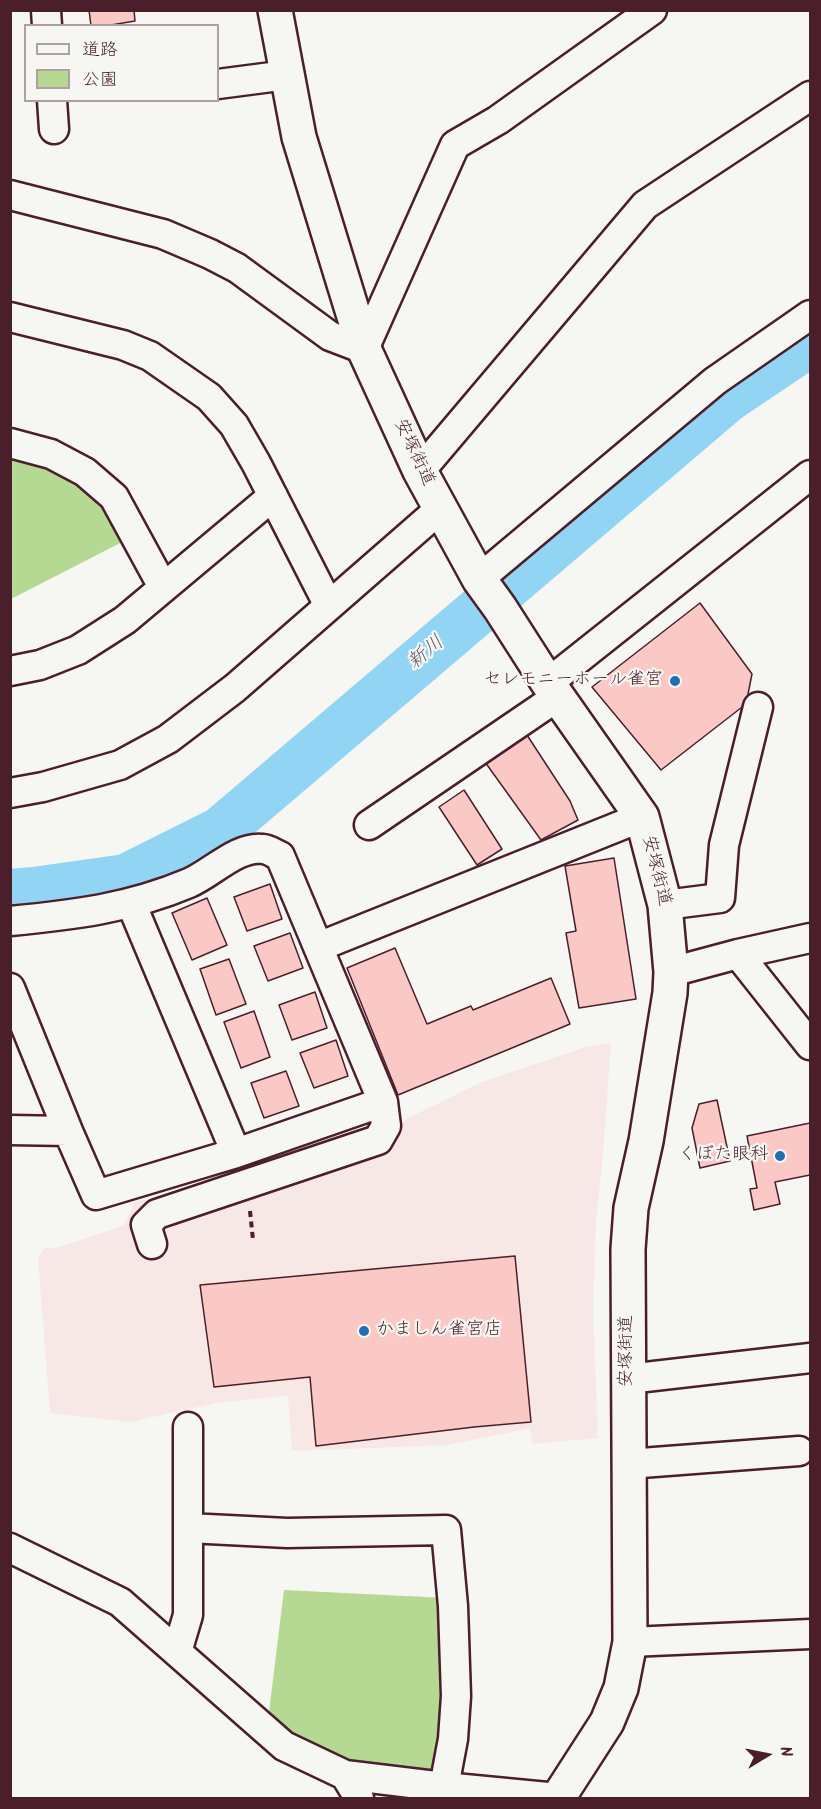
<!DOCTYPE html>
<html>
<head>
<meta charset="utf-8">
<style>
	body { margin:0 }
	#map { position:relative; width:821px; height:1809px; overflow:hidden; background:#f6f6f2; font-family:Kalam,"Klee One",sans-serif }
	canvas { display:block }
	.frame { position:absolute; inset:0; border:12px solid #4a1f2b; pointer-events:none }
	.legend { position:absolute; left:24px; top:24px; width:195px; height:78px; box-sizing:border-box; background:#f6f6f2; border:2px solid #b1a0a2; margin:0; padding:8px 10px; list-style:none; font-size:18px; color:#4a1f2b }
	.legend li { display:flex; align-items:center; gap:12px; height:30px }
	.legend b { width:30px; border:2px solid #b1a0a2 }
	.north { position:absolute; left:737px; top:1725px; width:60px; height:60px; -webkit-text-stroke:4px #f6f6f2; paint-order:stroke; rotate:80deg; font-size:16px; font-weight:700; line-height:24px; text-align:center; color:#4a1f2b }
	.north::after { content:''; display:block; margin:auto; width:21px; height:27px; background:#4a1f2b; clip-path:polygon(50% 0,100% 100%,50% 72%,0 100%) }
</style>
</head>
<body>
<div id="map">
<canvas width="821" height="1809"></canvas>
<div class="frame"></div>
<ul class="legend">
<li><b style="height:8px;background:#f6f6f2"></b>道路</li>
<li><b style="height:16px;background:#b5d892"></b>公園</li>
</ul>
<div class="north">N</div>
</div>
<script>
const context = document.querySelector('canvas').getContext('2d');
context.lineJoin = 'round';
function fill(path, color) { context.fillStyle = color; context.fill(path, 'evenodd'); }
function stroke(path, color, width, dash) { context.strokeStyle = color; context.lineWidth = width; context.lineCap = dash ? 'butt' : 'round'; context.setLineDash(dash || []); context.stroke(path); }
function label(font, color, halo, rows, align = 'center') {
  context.font = font + ' Kalam,"Klee One",sans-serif'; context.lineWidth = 4.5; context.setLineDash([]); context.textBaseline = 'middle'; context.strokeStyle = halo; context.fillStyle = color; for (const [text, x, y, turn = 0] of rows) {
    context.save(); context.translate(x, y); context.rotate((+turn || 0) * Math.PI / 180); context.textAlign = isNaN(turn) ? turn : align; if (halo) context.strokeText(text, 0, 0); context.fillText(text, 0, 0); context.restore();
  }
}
fill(new Path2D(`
	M 611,1043 L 603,1154 L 596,1223 L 593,1309 L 598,1438 L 532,1444 L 530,1428 L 449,1445 L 292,1451 L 288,1396 L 221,1402 L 130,1422 L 50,1413 L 38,1258 L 45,1248 L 56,1248 L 123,1226 L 136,1201 L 279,1185 L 389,1145 L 406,1119 L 482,1082 L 586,1047 Z`), '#f7e8e5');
fill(new Path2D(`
	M 11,455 L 53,469 L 82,489 L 108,510 L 126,540 L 11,599 Z
	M 284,1590 L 446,1598 L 450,1690 L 437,1776 L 325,1756 L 268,1720 Z`), '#b5d892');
stroke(new Path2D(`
	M 10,893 L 34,891 L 126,878 L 220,831 L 728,398 L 810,343`), '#91d4f3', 48);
const building = new Path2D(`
	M 89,10 L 134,10 L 135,21 L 105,26 L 91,26 Z
	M 700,603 L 752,674 L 746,704 L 661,770 L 592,687 Z
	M 527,735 L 570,801 L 578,820 L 541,840 L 485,762 Z
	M 464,790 L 502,849 L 477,865 L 439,807 Z
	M 614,858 L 636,999 L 579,1008 L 566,933 L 576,931 L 565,866 Z
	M 270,884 L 282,919 L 247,931 L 234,897 Z
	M 207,898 L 227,945 L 192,960 L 172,913 Z
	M 290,933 L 303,968 L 268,981 L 254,946 Z
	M 395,948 L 427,1024 L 471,1006 L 473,1010 L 551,978 L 570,1024 L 398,1095 L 347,968 Z
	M 229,959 L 246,1004 L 216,1015 L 200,969 Z
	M 315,992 L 327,1028 L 292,1040 L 279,1005 Z
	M 254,1011 L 270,1057 L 241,1068 L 224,1022 Z
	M 336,1040 L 348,1076 L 314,1088 L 300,1053 Z
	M 286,1071 L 299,1106 L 264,1118 L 251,1083 Z
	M 717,1100 L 730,1161 L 700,1168 L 692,1128 L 699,1104 Z
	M 810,1123 L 810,1175 L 775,1182 L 780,1204 L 754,1210 L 750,1189 L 757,1188 L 747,1136 Z
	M 515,1256 L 531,1422 L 474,1427 L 316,1446 L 310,1377 L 214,1387 L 200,1285 Z`);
fill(building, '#fac9c6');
stroke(building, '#4a1f2b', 1.5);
const minor = new Path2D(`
	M 46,10 L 47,26
	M 218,84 L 287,75
	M 52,100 L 54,129
	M 10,195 L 163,234 L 210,254 L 237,268 L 330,336 L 364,349 L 455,145 L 498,120 L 652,10
	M 10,317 L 123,345 L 150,356 L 209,397 L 234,425 L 256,463 L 329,606
	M 10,443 L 51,454 L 85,472 L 114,497 L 163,587
	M 420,471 L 645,205 L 810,96
	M 479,579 L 715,381 L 810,315
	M 10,671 L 40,665 L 78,650 L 125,620 L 273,496
	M 548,683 L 810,475
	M 10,793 L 43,787 L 120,765 L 168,739 L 235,688 L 440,509
	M 369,825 L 557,697
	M 131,903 L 236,1153
	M 665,905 L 720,898 L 724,845 L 758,707
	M 10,921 C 74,915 130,908 189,883 C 211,874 238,845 263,849 C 268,849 275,854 280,856 L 383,1102 L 236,1153 L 96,1195 L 68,1131
	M 318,947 L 642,817
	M 738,954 L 810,1045
	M 671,972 L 738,954 L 810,938
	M 10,988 L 68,1131 L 10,1130
	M 152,1244 L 146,1225 L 157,1214 L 378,1140 L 386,1126 L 383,1102
	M 628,1379 L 810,1358
	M 628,1464 L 799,1451
	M 188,1528 L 287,1533 L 446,1530 L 453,1606 L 456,1696 L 453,1739 L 444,1787
	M 10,1548 L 120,1602 L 284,1746 L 345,1775 L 359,1798
	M 630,1642 L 810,1634
	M 177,1652 L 188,1615 L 188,1427
	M 345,1775 L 444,1787 L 558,1798`);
const major = new Path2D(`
	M 275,10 L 299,137 L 364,349 L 420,471 L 479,579 L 500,608 L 548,683 L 642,817 L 665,905 L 671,972 L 670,993 L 646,1141 L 631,1208 L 628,1249 L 630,1642 L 621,1688 L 607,1722 L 558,1798`);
stroke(minor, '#4a1f2b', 33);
stroke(major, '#4a1f2b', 38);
stroke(new Path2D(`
	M 250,1211 L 253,1240`), '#4a1f2b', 4, [6, 4.5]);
stroke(minor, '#f6f6f2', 28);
stroke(major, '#f6f6f2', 33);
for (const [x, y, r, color] of [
	[675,681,6,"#1f6fb2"],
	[780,1156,6,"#1f6fb2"],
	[364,1331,6,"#1f6fb2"]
]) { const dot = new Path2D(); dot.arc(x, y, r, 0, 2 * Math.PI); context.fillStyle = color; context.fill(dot); stroke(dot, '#f6f6f2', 2); }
label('18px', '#4a1f2b', '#f6f6f2', [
	["安塚街道",413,453,65],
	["安塚街道",655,871,76],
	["安塚街道",628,1351,-90]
]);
label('18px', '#4a1f2b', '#f6f6f2', [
	["セレモニーホール雀宮",663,681],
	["くぼた眼科",768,1156],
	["かましん雀宮店",376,1331,"left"]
], 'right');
label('italic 20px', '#5f5567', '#f6f6f2', [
	["新川",427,654,-40]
]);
</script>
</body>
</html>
